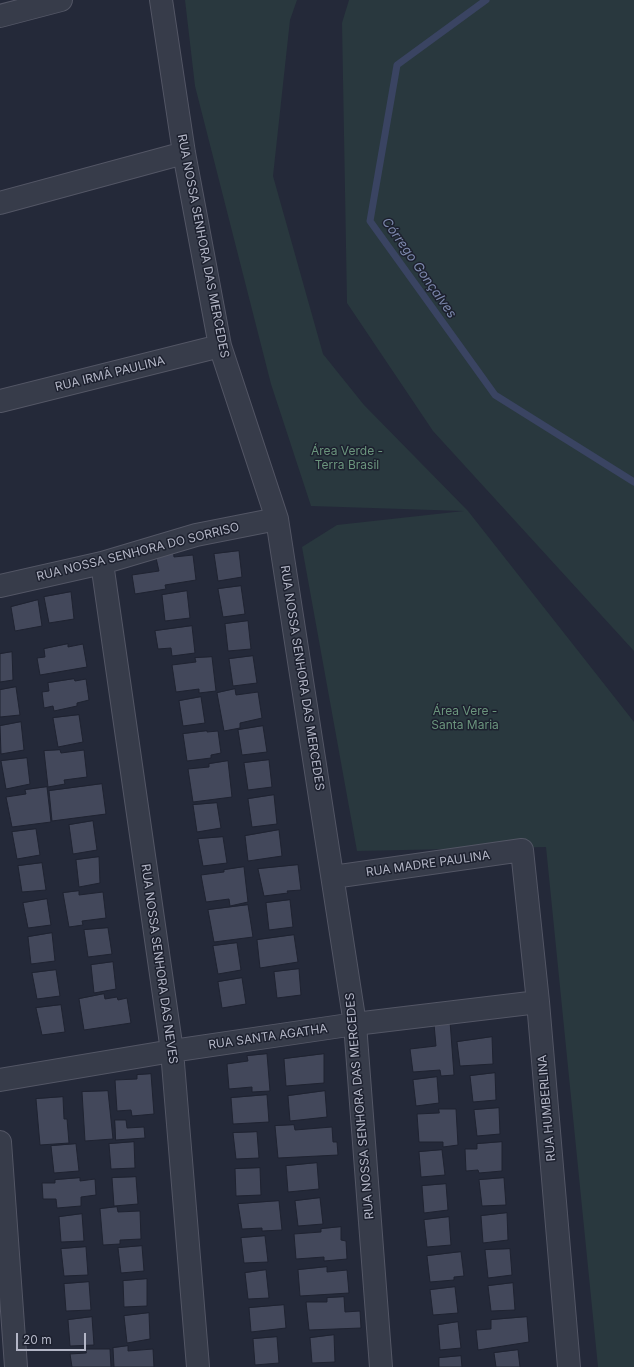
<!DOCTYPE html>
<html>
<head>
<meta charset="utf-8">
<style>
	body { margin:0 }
	#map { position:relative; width:634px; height:1367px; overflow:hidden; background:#242939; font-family:Inter,sans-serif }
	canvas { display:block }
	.scale { position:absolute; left:16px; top:1333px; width:70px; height:18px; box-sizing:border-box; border:2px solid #b3b6c6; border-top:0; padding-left:5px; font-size:12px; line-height:14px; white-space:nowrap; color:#b3b6c6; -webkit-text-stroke:3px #1d212f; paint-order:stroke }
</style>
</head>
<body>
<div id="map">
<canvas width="634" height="1367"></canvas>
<div class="scale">20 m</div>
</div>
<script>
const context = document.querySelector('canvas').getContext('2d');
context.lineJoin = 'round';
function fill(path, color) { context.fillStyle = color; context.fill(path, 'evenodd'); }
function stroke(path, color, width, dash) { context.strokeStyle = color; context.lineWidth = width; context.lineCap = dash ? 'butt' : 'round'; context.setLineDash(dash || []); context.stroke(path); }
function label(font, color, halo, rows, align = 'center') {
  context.font = font + ' Inter,sans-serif'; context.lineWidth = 3; context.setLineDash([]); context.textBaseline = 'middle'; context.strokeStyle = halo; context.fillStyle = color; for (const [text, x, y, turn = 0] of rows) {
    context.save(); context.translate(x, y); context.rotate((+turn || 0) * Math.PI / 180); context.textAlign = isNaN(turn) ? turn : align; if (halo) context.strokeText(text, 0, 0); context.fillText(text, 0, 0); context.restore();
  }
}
fill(new Path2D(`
	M 185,0 L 297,0 L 290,20 L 273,176 L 323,354 L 364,405 L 468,511 L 634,722 L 634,1367 L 598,1367 L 546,847 L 357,851 L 302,547 L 337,525 L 464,511 L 311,506 L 271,384 L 195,86 Z
	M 349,0 L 634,0 L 634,651 L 433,431 L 347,303 L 342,23 Z`), '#29383e');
stroke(new Path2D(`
	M 486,0 L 397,65 L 370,221 L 495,395 L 634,482`), '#3a4462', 7);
const building = new Path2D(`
	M 173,549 L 174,557 L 193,555 L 196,580 L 165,585 L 166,589 L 135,594 L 132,575 L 159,571 L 156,558 L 160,557 L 158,551 Z
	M 239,551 L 242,577 L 218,581 L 214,554 Z
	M 241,586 L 245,614 L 223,617 L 218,589 Z
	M 187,591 L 190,618 L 165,621 L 162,595 Z
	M 71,592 L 74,619 L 49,623 L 44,597 Z
	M 38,600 L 42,626 L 15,631 L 11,607 Z
	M 248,621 L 251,649 L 228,651 L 225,624 Z
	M 192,626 L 195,653 L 172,656 L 171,648 L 158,649 L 155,631 Z
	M 68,644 L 68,647 L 83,644 L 87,667 L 40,675 L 37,658 L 45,657 L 44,649 Z
	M 12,652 L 13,680 L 0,682 L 0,654 Z
	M 253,656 L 257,683 L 233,686 L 229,659 Z
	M 212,657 L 216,691 L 199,693 L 199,689 L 176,692 L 172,665 L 196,662 L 195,658 Z
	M 74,679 L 75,681 L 86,679 L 89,700 L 77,703 L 77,706 L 54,711 L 53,706 L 44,708 L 42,692 L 49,691 L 48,683 Z
	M 16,687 L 20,715 L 0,717 L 0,690 Z
	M 235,689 L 236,695 L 258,692 L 262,718 L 240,723 L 240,728 L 224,731 L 217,693 Z
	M 201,697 L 205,723 L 183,726 L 179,701 Z
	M 79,715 L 83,742 L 58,747 L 53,718 Z
	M 21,722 L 24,750 L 1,754 L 0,726 Z
	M 263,726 L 267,752 L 242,755 L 238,730 Z
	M 207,731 L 207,732 L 218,731 L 221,753 L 211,755 L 211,758 L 187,761 L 183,734 Z
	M 60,750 L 61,753 L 84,750 L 87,777 L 64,780 L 65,784 L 48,787 L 44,751 Z
	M 27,758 L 30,784 L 6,789 L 1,761 Z
	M 269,760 L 272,787 L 248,790 L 244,763 Z
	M 228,761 L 232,797 L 193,802 L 188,769 L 209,767 L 209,764 Z
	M 102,784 L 106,814 L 52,821 L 49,791 Z
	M 47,787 L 51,822 L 12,827 L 6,797 L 26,794 L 25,790 Z
	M 274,795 L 277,824 L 252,827 L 248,799 Z
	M 217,803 L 221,828 L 197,832 L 193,805 Z
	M 93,821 L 97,850 L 73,854 L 69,825 Z
	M 36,829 L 40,855 L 17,859 L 12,832 Z
	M 279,830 L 282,856 L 248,861 L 245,836 Z
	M 223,837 L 227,863 L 203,866 L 198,839 Z
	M 99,857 L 100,883 L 79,887 L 76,860 Z
	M 42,863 L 46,890 L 22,892 L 18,866 Z
	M 298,865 L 301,890 L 287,891 L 288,893 L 264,896 L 258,869 Z
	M 244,867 L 248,902 L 230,906 L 229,899 L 206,902 L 201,875 L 224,872 L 224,870 Z
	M 79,891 L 79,895 L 103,892 L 106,918 L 82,921 L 83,925 L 69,927 L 63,893 Z
	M 47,899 L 51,925 L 28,928 L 23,903 Z
	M 290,900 L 293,927 L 269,930 L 266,903 Z
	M 248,905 L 253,937 L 214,942 L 208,910 Z
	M 108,928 L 112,954 L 88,957 L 84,930 Z
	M 52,933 L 55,961 L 31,964 L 28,937 Z
	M 294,935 L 298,962 L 260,968 L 257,940 Z
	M 237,943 L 241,970 L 218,974 L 213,946 Z
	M 113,962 L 116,989 L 94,993 L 91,965 Z
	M 299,969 L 301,995 L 277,998 L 274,972 Z
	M 56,970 L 60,996 L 37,999 L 32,973 Z
	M 242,978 L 246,1004 L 222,1008 L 218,982 Z
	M 104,994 L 105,999 L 117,997 L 118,1000 L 127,998 L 131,1023 L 84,1030 L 79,999 Z
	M 61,1005 L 65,1032 L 42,1035 L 36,1008 Z
	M 450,1021 L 454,1075 L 441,1076 L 440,1070 L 413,1072 L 410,1049 L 436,1046 L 434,1024 Z
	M 492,1037 L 493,1064 L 460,1066 L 457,1042 Z
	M 267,1054 L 270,1091 L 252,1092 L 252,1087 L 229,1089 L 227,1064 L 248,1061 L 247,1056 Z
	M 324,1054 L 324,1083 L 286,1086 L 284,1059 Z
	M 495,1073 L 496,1100 L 473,1102 L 470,1076 Z
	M 151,1074 L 154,1114 L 132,1116 L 131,1110 L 117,1111 L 115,1080 L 137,1079 L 137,1075 Z
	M 437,1077 L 439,1103 L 416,1106 L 413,1080 Z
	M 108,1091 L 113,1139 L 85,1141 L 82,1092 Z
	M 325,1091 L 327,1117 L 290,1121 L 288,1096 Z
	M 267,1095 L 269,1122 L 233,1124 L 231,1098 Z
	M 63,1097 L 64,1119 L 67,1119 L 69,1143 L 40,1145 L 36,1099 Z
	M 499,1108 L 500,1134 L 477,1136 L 474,1110 Z
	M 439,1109 L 456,1109 L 458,1145 L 443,1147 L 443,1142 L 419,1142 L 417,1114 L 439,1113 Z
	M 115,1120 L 126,1120 L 127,1128 L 144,1127 L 145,1138 L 116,1140 Z
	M 294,1125 L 295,1130 L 332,1127 L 333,1142 L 337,1142 L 338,1155 L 278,1158 L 275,1126 Z
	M 257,1132 L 259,1158 L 236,1159 L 233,1133 Z
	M 134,1142 L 135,1168 L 111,1169 L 109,1144 Z
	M 502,1142 L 502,1171 L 479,1173 L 478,1170 L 466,1171 L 465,1149 L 477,1149 L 477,1144 Z
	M 76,1144 L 79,1171 L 54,1173 L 51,1146 Z
	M 442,1150 L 445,1175 L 421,1177 L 419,1152 Z
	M 317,1163 L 319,1189 L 288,1192 L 286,1166 Z
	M 260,1168 L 261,1195 L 236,1196 L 235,1169 Z
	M 136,1177 L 138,1204 L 114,1206 L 112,1178 Z
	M 80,1178 L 80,1181 L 95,1179 L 96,1195 L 81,1197 L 81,1206 L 57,1208 L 56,1199 L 43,1199 L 42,1183 L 55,1183 L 55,1180 Z
	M 504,1178 L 506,1205 L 482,1206 L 479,1180 Z
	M 446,1184 L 448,1210 L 424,1213 L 422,1186 Z
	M 320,1198 L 323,1224 L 298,1226 L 295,1201 Z
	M 279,1201 L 282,1230 L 262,1231 L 262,1228 L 242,1229 L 238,1204 Z
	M 117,1207 L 118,1212 L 140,1211 L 141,1239 L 120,1240 L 120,1244 L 103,1245 L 100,1209 Z
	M 507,1213 L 508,1240 L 483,1243 L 481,1216 Z
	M 82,1214 L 84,1241 L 61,1242 L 59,1217 Z
	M 449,1217 L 451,1245 L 427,1247 L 424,1220 Z
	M 341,1227 L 341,1240 L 346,1241 L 347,1259 L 324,1261 L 324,1257 L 296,1259 L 294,1234 L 321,1232 L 321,1229 Z
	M 265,1236 L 268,1262 L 244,1263 L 241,1238 Z
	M 142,1246 L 144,1271 L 121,1273 L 118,1248 Z
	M 86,1247 L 88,1275 L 64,1276 L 61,1249 Z
	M 510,1249 L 512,1275 L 488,1278 L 485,1250 Z
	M 461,1252 L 464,1276 L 454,1277 L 454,1280 L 430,1282 L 427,1256 Z
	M 327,1267 L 327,1272 L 347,1270 L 349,1293 L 300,1296 L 298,1270 Z
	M 266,1270 L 269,1298 L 248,1299 L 245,1273 Z
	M 147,1279 L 147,1306 L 124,1307 L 123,1281 Z
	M 89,1282 L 91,1310 L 66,1311 L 64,1284 Z
	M 513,1283 L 515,1310 L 491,1311 L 488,1286 Z
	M 455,1287 L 458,1313 L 433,1315 L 430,1290 Z
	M 344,1297 L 345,1312 L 360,1311 L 361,1328 L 309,1330 L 306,1302 L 327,1302 L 327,1298 Z
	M 284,1305 L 286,1328 L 251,1332 L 249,1308 Z
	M 149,1313 L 150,1339 L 127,1343 L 124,1316 Z
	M 92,1317 L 94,1345 L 70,1346 L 68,1320 Z
	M 527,1317 L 529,1342 L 478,1350 L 476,1330 L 491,1329 L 491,1320 Z
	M 458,1322 L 461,1348 L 440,1350 L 438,1325 Z
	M 334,1335 L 335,1362 L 312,1363 L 310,1338 Z
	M 277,1337 L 279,1363 L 255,1365 L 253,1339 Z
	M 128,1346 L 128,1351 L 153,1349 L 154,1367 L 114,1367 L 113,1348 Z
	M 86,1349 L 110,1349 L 111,1367 L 72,1367 L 70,1354 L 86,1353 Z
	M 518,1350 L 520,1367 L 496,1367 L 494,1353 Z
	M 461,1356 L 462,1367 L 439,1367 L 439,1358 Z`);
fill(building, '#43485b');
stroke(building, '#1f2331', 1);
const minor = new Path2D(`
	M 161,0 L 184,153 L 220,346 L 277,519 L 355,1024 L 381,1367
	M 0,16 L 61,0
	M 0,203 L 184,153
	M 0,401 L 220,346
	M 102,563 L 172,1051 L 198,1367
	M 0,586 L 102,563 L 196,535 L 277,519
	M 333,877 L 522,850 L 538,1002 L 569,1367
	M 0,1080 L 172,1051 L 355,1024 L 538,1002
	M 0,1142 L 16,1367`);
stroke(minor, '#535665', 24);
stroke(minor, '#373c4a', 22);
label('12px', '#b3b6c6', '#1d212f', [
	["RUA NOSSA SENHORA DAS MERCEDES",203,246,79],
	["RUA IRMÃ PAULINA",110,374,-14],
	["RUA NOSSA SENHORA DO SORRISO",138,552,-14],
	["RUA NOSSA SENHORA DAS MERCEDES",302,678,81],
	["RUA MADRE PAULINA",428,864,-8],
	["RUA NOSSA SENHORA DAS NEVES",159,964,82],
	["RUA SANTA AGATHA",268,1037,-8],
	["RUA NOSSA SENHORA DAS MERCEDES",360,1106,-95],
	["RUA HUMBERLINA",547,1108,-95]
]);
label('12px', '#6b957d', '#1d212f', [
	["Área Verde -",347,451],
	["Terra Brasil",347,465],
	["Área Vere -",465,711],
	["Santa Maria",465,725]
]);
label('italic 13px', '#7c88ac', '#1d212f', [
	["Córrego Gonçalves",419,268,55]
]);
</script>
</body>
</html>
